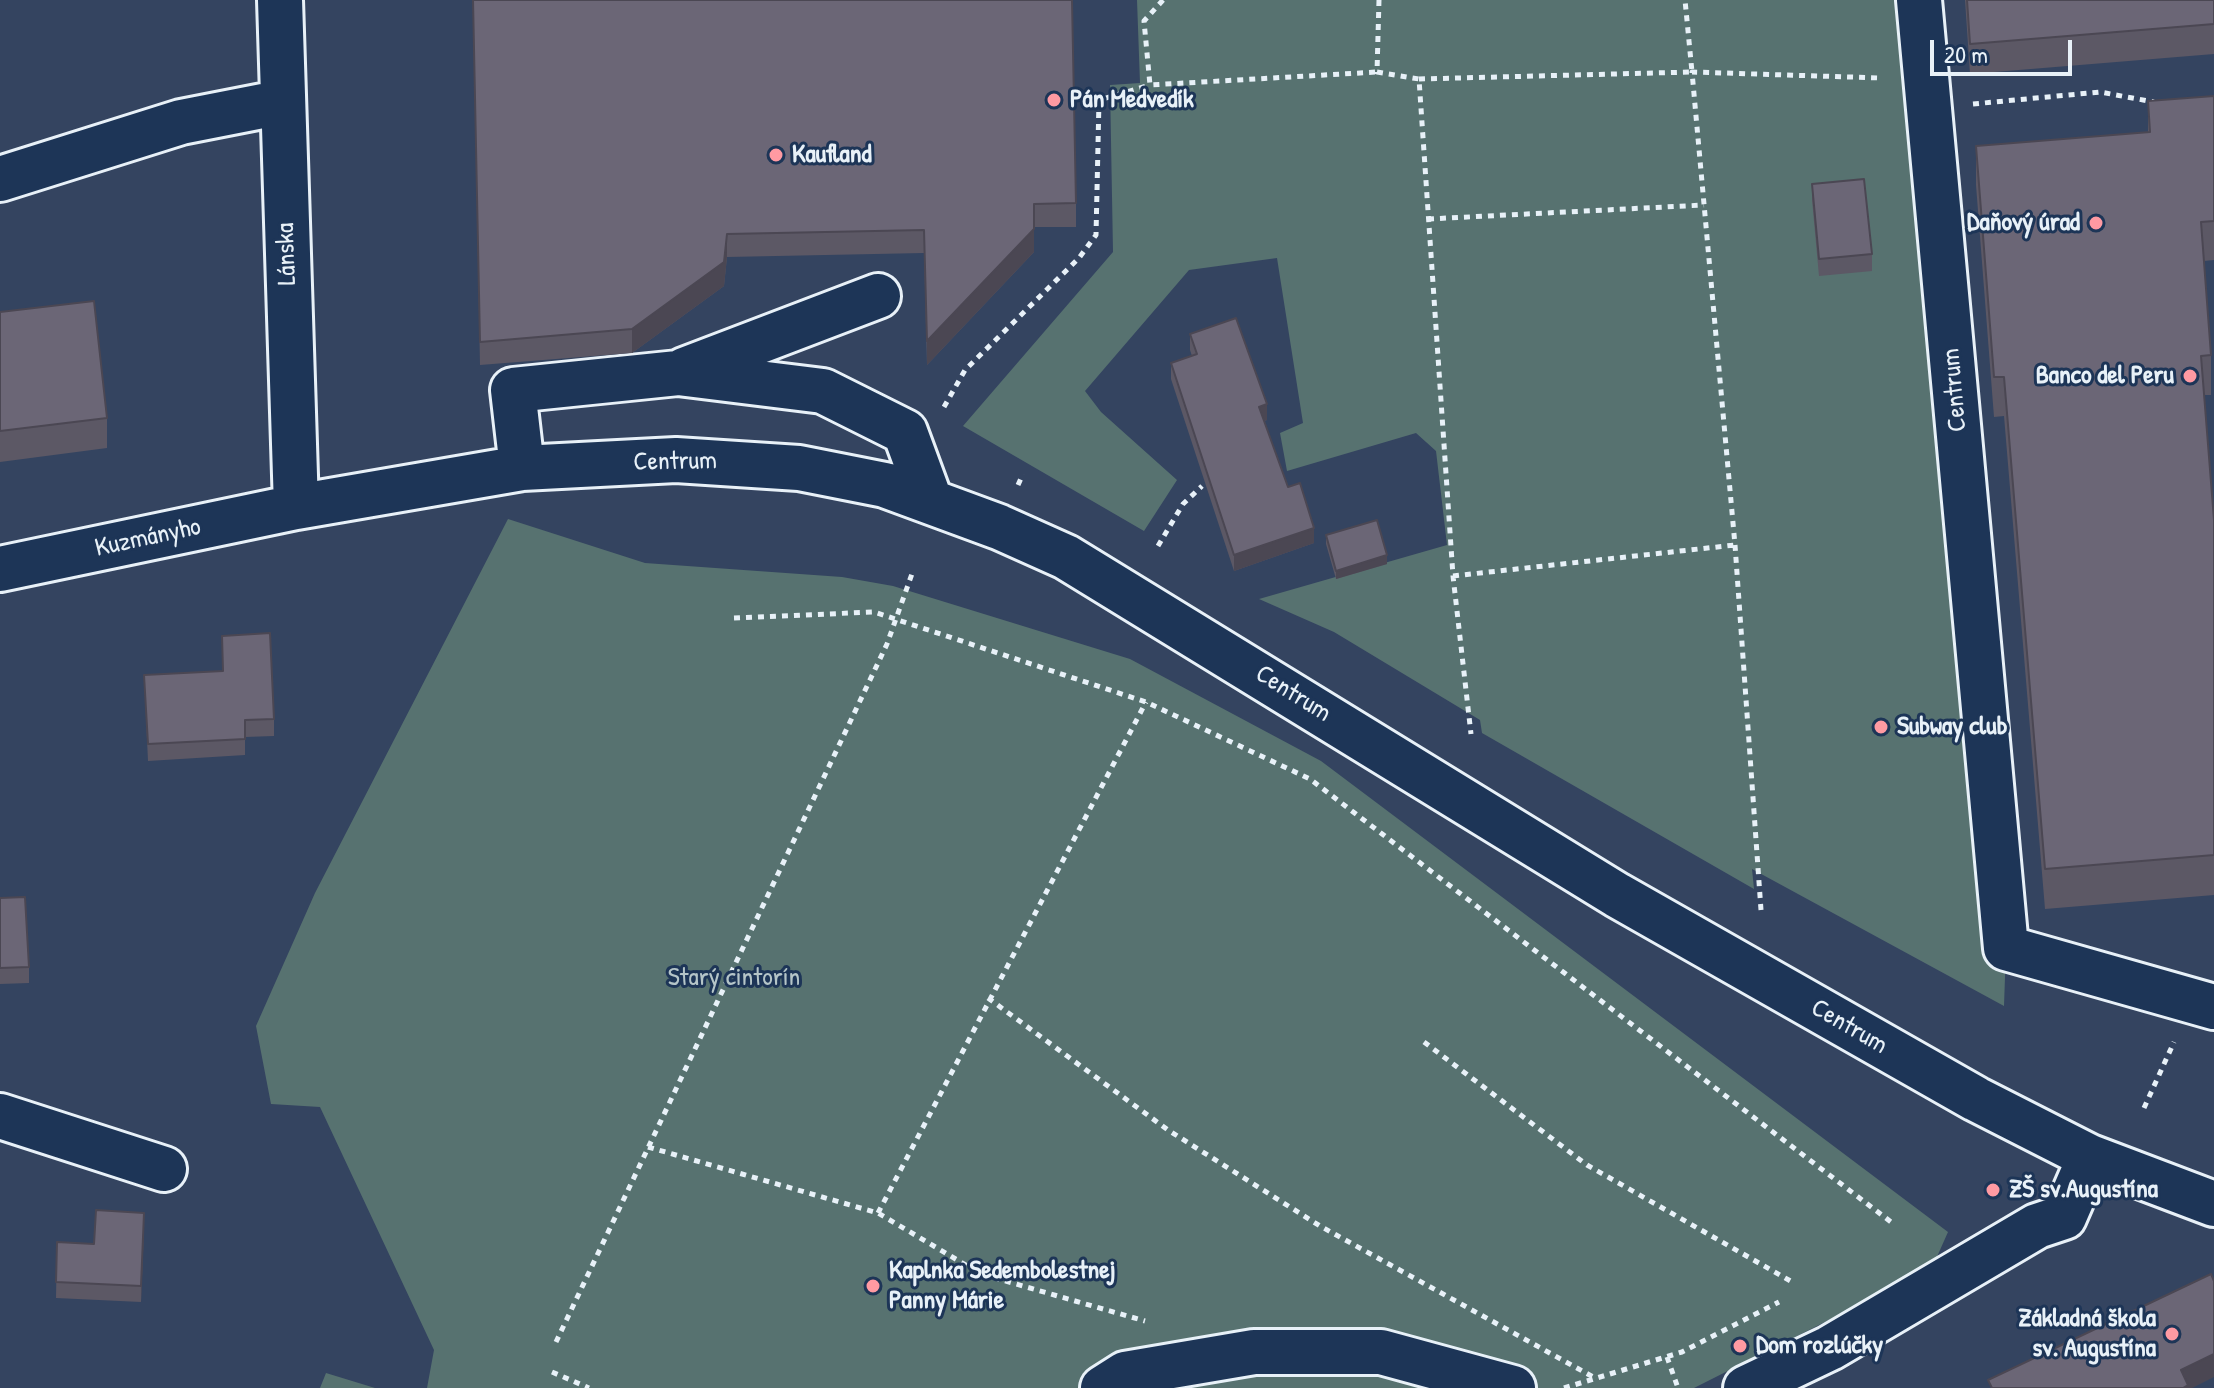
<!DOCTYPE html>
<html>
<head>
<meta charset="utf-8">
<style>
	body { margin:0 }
	#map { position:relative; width:2214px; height:1388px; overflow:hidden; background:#344460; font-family:"Patrick Hand",sans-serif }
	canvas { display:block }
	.scale { position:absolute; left:1930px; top:40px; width:142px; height:36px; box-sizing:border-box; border:4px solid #e8f1f8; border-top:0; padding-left:10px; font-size:24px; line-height:28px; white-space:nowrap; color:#e8f1f8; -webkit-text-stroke:6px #1d3557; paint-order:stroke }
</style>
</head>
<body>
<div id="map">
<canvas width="2214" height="1388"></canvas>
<div class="scale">20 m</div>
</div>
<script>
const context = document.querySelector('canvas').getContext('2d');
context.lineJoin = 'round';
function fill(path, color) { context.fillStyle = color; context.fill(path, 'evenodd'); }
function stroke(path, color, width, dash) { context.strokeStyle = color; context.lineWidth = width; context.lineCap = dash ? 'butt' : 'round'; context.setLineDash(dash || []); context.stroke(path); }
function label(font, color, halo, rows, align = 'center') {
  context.font = font + ' "Patrick Hand",sans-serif'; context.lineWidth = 6; context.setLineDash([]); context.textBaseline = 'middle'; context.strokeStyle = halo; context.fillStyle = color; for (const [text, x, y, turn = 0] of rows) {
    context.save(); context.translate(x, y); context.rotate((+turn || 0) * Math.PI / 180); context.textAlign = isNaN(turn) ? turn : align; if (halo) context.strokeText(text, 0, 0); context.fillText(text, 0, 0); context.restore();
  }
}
fill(new Path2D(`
	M 1137,0 L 1919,0 L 2006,948 L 2004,1006 L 1752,869 L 1754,889 L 1482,733 L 1480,720 L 1334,632 L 1259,599 L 1447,545 L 1436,451 L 1416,433 L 1287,471 L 1280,433 L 1303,423 L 1277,258 L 1189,270 L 1085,391 L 1101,412 L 1177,480 L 1144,531 L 963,426 L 1113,252 L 1110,85 L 1140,83 Z
	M 508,519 L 645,563 L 842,577 L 893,586 L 1130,659 L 1321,761 L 1948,1232 L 1932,1268 L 1694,1388 L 427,1388 L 434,1350 L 320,1107 L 271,1104 L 256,1026 L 315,893 Z
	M 326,1373 L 375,1388 L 320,1388 Z`), '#577270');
const minor = new Path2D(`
	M 280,0 L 296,507
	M 1919,0 L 2006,948 L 2214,1007
	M 0,179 L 181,122 L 283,102
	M 684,370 L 878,296
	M 522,468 L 513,390 L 678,373 L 823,391 L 905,432 L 930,500
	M 0,569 L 296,507 L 522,468 L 676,460 L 799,468 L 885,485 L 999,527 L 1066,557 L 1617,895 L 1976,1099 L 2090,1157 L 2214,1204
	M 0,1116 L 164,1169
	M 1103,1388 L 1125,1374 L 1254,1352 L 1381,1352 L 1513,1388
	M 1746,1388 L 1830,1348 L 2037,1226 L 2064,1217 L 2090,1157`);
stroke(minor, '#e8f1f8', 50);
stroke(new Path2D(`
	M 1163,0 L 1144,21 L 1150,85 L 1377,72
	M 1379,0 L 1377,72 L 1419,79 L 1453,576 L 1471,734
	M 1419,79 L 1692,72 L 1685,0
	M 1973,104 L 2100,92 L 2154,102
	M 1428,219 L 1704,205
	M 944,407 L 965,370 L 1079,258 L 1096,235 L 1099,100 L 1150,85
	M 1018,485 L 1023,474
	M 1158,546 L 1183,504 L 1202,486
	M 1453,576 L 1735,545
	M 734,618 L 874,612 L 1146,702 L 1310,779 L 1891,1222
	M 1761,910 L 1735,545 L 1692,72 L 1881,78
	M 988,998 L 1168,1130 L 1320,1226 L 1595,1378
	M 1424,1042 L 1587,1165 L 1794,1283
	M 2144,1108 L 2174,1042
	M 648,1147 L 878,1213 L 981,1274 L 1145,1321
	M 878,1213 L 1146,702
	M 556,1342 L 887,644 L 913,571
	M 1667,1357 L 1678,1388
	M 552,1372 L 589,1388
	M 1564,1388 L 1682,1352 L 1779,1302`), '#e8f1f8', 5, [6, 6]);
stroke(minor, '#1d3557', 44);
fill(new Path2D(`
	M 473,0 L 1076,203 L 1076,227 L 1034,227 L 1034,252 L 927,365 L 924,253 L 727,257 L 724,286 L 632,353 L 480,365 Z
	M 1965,0 L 2214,0 L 2214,54 L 1970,74 Z
	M 2214,96 L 2214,260 L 2204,261 L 2211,355 L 2211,395 L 2204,395 L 2214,520 L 2214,895 L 2045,909 L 2004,416 L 1994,417 L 1976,185 L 1976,146 L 2148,133 L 2148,101 Z
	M 1812,184 L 1872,254 L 1872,271 L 1819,276 L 1812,200 Z
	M 0,312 L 107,418 L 107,448 L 0,462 Z
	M 1190,334 L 1267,420 L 1264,421 L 1288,487 L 1314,543 L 1234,571 L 1171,379 L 1171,363 L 1192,356 L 1190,350 Z
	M 1326,535 L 1387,564 L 1336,579 L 1326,544 Z
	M 222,636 L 274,719 L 274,736 L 245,737 L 245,755 L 148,761 L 144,675 L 223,671 Z
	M 0,898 L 29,967 L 29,983 L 0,984 Z
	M 144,1229 L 141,1302 L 56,1298 L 57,1242 L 94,1244 Z`), '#5c5865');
fill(new Path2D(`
	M 1034,229 L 1034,252 L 927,365 L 927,341 Z
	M 727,234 L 727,257 L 724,286 L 632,353 L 632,329 Z
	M 1267,404 L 1267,420 L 1259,423 L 1259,407 Z
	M 1314,528 L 1314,543 L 1234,571 L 1234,555 Z
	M 1387,555 L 1387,564 L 1336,579 L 1336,571 Z
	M 144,1213 L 144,1229 L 141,1302 L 141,1286 Z
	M 2214,1354 L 2214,1377 L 2192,1388 L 2181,1388 L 2181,1370 Z`), '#4b4753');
const building = new Path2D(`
	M 473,0 L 1072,0 L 1076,203 L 1034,204 L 1034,229 L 927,341 L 924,230 L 727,234 L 724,262 L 632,329 L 480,342 Z
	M 1967,0 L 2214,0 L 2214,24 L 1970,44 Z
	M 2214,96 L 2214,221 L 2201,222 L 2211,355 L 2201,356 L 2214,520 L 2214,855 L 2045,869 L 2004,377 L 1994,377 L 1976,146 L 2150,132 L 2148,101 Z
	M 1864,179 L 1872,254 L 1819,259 L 1812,184 Z
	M 94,301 L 107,418 L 0,431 L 0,312 Z
	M 1236,318 L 1267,404 L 1259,407 L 1288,487 L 1300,483 L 1314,528 L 1234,555 L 1171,363 L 1197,354 L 1190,334 Z
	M 1377,520 L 1387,555 L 1336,571 L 1326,535 Z
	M 270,633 L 274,719 L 245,720 L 245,739 L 148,744 L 144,675 L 223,671 L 222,636 Z
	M 25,897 L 29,967 L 0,968 L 0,898 Z
	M 96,1210 L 144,1213 L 141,1286 L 56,1282 L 57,1242 L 94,1244 Z
	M 2211,1274 L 2214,1281 L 2214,1354 L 2181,1370 L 2188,1385 L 2183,1388 L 1992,1388 L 1988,1380 Z`);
fill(building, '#6b6676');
stroke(building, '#4b4753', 2);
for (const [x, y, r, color] of [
	[1054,100,8,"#ff9aa2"],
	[776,155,8,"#ff9aa2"],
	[2096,223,8,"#ff9aa2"],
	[2190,376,8,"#ff9aa2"],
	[1881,727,8,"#ff9aa2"],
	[1993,1190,8,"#ff9aa2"],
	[873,1286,8,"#ff9aa2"],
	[2172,1334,8,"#ff9aa2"],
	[1740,1346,8,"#ff9aa2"]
]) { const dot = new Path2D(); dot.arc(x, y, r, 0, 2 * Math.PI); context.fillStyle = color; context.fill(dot); stroke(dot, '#1d3557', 3); }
label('bold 26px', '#e8f1f8', '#1d3557', [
	["Pán Medvedík",1070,100],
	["Kaufland",792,155],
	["Daňový úrad",2080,223,"right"],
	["Banco del Peru",2174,376,"right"],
	["Subway club",1897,727],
	["ZŠ sv.Augustína",2009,1190],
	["Kaplnka Sedembolestnej",889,1271],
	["Panny Márie",889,1301],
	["Základná škola",2156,1319,"right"],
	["sv. Augustína",2156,1349,"right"],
	["Dom rozlúčky",1756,1346]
], 'left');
label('26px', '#e8f1f8', '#1d3557', [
	["Lánska",287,254,-92],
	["Centrum",1955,390,-95],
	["Centrum",675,462,-1],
	["Kuzmányho",148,538,-12],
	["Centrum",1293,694,32],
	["Centrum",1849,1027,30]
]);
label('26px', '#b5c5c8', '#1d3557', [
	["Starý cintorín",734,978]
]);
</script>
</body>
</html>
